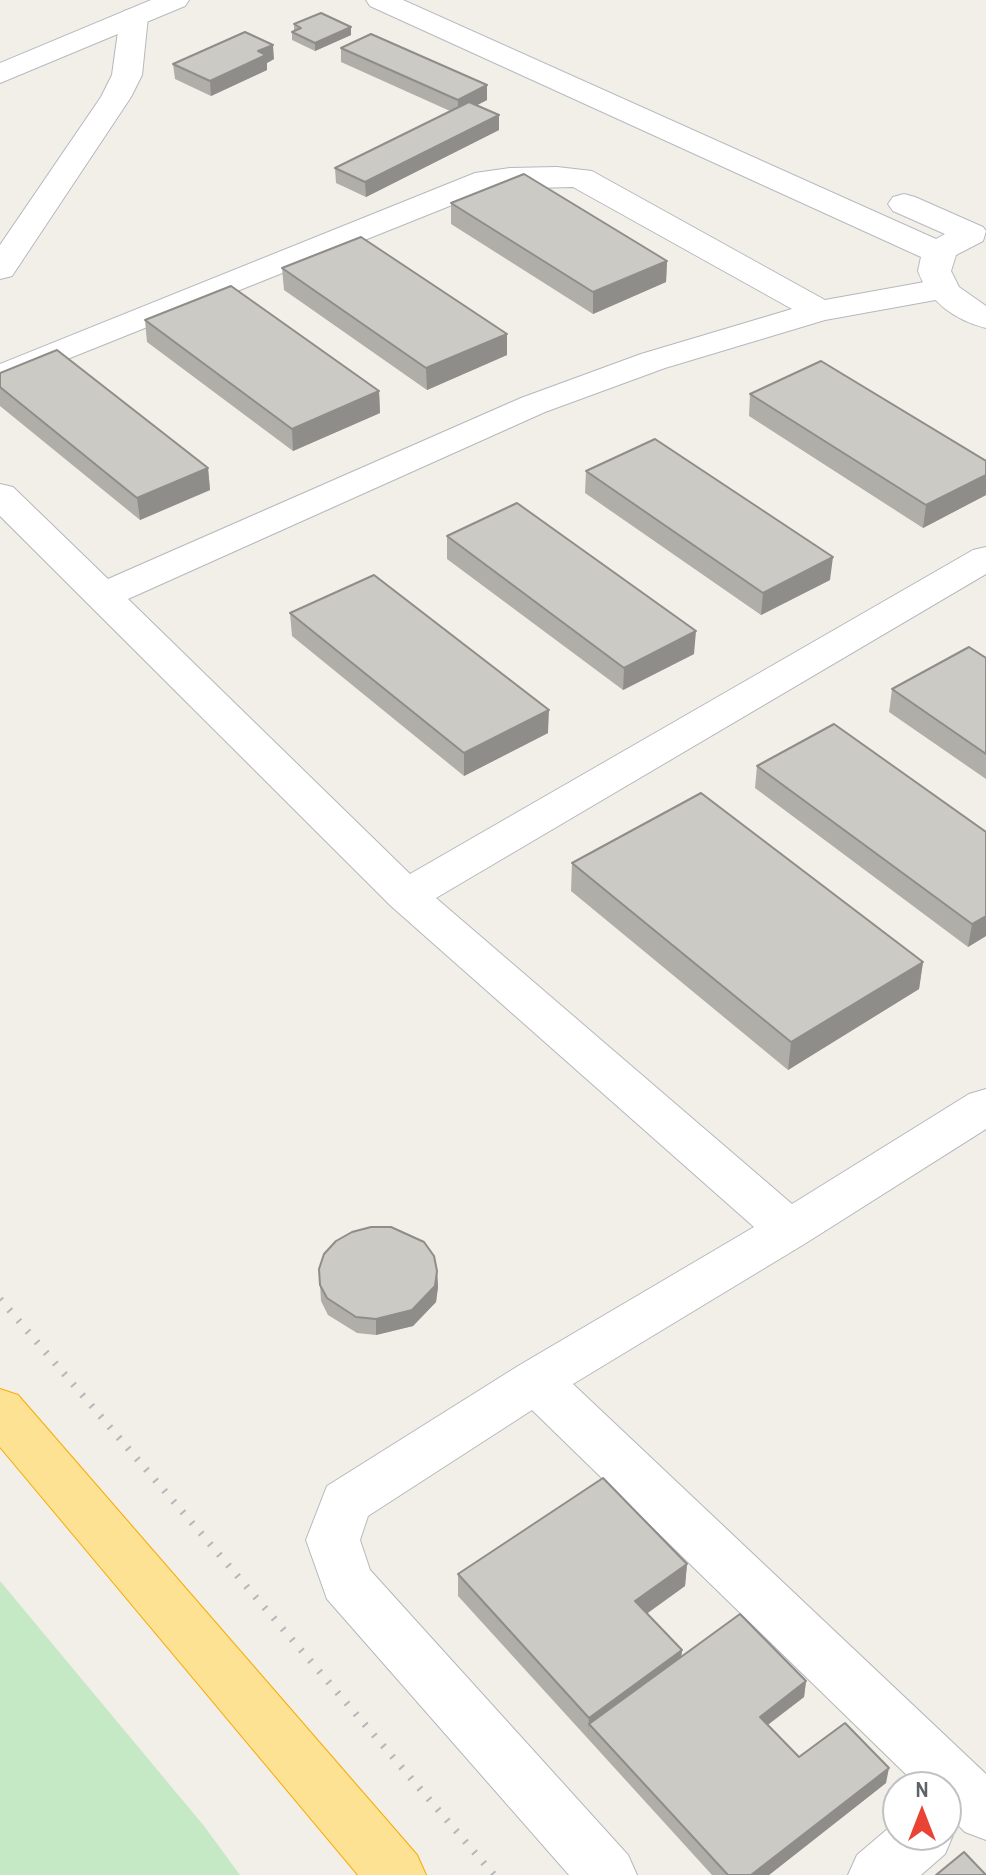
<!DOCTYPE html>
<html>
<head>
<meta charset="utf-8">
<style>
	body { margin:0 }
	#map { position:relative; width:986px; height:1875px; overflow:hidden; background:#f1efe8; font-family:"Archivo Narrow",sans-serif }
	canvas { display:block }
	.north { position:absolute; left:882px; top:1771px; width:80px; height:80px; box-sizing:border-box; background:#fff; border:2px solid #bfc1c3; border-radius:50%; rotate:0deg; font-size:22px; font-weight:700; line-height:32px; text-align:center; color:#5f6368 }
	.north::after { content:''; display:block; margin:auto; width:28px; height:36px; background:#ea4335; clip-path:polygon(50% 0,100% 100%,50% 72%,0 100%) }
</style>
</head>
<body>
<div id="map">
<canvas width="986" height="1875"></canvas>
<div class="north">N</div>
</div>
<script>
const context = document.querySelector('canvas').getContext('2d');
context.lineJoin = 'round';
function fill(path, color) { context.fillStyle = color; context.fill(path, 'evenodd'); }
function stroke(path, color, width, dash) { context.strokeStyle = color; context.lineWidth = width; context.lineCap = dash ? 'butt' : 'round'; context.setLineDash(dash || []); context.stroke(path); }
fill(new Path2D(`
	M 0,1581 L 204,1826 L 240,1875 L 0,1875 Z`), '#c5e8c5');
const street = new Path2D(`
	M 134,8 L 144,11 L 148,17 L 142,75 L 131,97 L 12,276 L 0,279 L 0,245 L 101,97 L 112,75 L 120,17 L 124,11 Z
	M 557,167 L 592,171 L 825,300 L 941,279 L 953,282 L 958,289 L 953,296 L 941,299 L 825,320 L 665,368 L 545,412 L 128,599 L 410,874 L 973,550 L 986,547 L 986,574 L 436,898 L 792,1204 L 969,1094 L 986,1089 L 986,1129 L 806,1243 L 573,1384 L 986,1774 L 986,1840 L 965,1832 L 946,1813 L 946,1787 L 919,1787 L 532,1410 L 368,1516 L 360,1540 L 370,1570 L 628,1855 L 637,1875 L 569,1875 L 327,1599 L 306,1540 L 327,1486 L 518,1366 L 754,1227 L 391,906 L 0,516 L 0,484 L 13,487 L 108,579 L 521,398 L 641,354 L 792,309 L 573,187 L 492,189 L 0,386 L 0,364 L 475,173 L 510,168 Z
	M 946,1818 L 953,1835 L 945,1854 L 921,1875 L 848,1875 L 857,1855 L 898,1820 L 898,1835 L 946,1835 Z`);
const secondary = new Path2D(`
	M 151,0 L 189,0 L 185,6 L 0,83 L 0,63 Z
	M 366,0 L 403,0 L 936,239 L 945,234 L 893,211 L 888,204 L 893,197 L 904,194 L 915,197 L 983,227 L 986,231 L 983,241 L 956,255 L 951,271 L 959,287 L 986,306 L 986,328 C 955,320 929,302 918,271 L 921,257 L 370,6 Z`);
const highway = new Path2D(`
	M 0,1389 L 18,1395 L 417,1855 L 426,1875 L 358,1875 L 0,1447 Z`);
stroke(street, '#b5b8bc', 2);
stroke(secondary, '#b6babf', 2);
stroke(highway, '#f9ab00', 2);
fill(street, '#fff');
fill(secondary, '#fff');
fill(highway, '#fde293');
stroke(new Path2D(`
	M 0,1299 L 494,1875`), '#b6b7b8', 7, [2, 12]);
fill(new Path2D(`
	M 294,24 L 351,35 L 315,51 L 292,40 L 292,32 L 294,31 Z
	M 341,48 L 487,100 L 477,105 L 499,115 L 499,130 L 366,197 L 336,183 L 335,168 L 450,111 L 341,62 Z
	M 274,59 L 267,63 L 267,70 L 211,96 L 175,79 L 173,64 Z
	M 451,203 L 667,261 L 666,282 L 593,314 L 451,224 Z
	M 282,268 L 507,355 L 427,390 L 284,290 Z
	M 145,320 L 379,391 L 380,413 L 293,451 L 147,342 Z
	M 0,373 L 208,468 L 210,490 L 140,520 L 0,406 Z
	M 750,394 L 986,461 L 986,495 L 923,528 L 749,416 Z
	M 586,471 L 830,580 L 761,615 L 585,493 Z
	M 447,536 L 694,654 L 623,690 L 447,559 Z
	M 290,613 L 548,733 L 464,776 L 292,636 Z
	M 986,658 L 986,779 L 889,712 L 892,689 Z
	M 757,766 L 986,832 L 986,936 L 968,947 L 755,788 Z
	M 572,863 L 923,962 L 919,989 L 788,1070 L 571,891 Z
	M 319,1269 L 437,1271 L 438,1287 L 436,1302 L 413,1326 L 376,1335 L 357,1333 L 328,1315 L 321,1301 Z
	M 687,1564 L 685,1586 L 647,1613 L 682,1650 L 681,1656 L 806,1681 L 804,1697 L 768,1725 L 799,1757 L 886,1783 L 769,1875 L 712,1875 L 458,1596 L 458,1574 Z`), '#afaea9');
fill(new Path2D(`
	M 351,27 L 351,35 L 315,51 L 315,43 Z
	M 273,45 L 274,59 L 267,63 L 267,70 L 211,96 L 210,81 L 258,51 Z
	M 487,85 L 487,100 L 458,115 L 458,100 Z
	M 499,115 L 499,130 L 366,197 L 365,182 Z
	M 667,261 L 666,282 L 593,314 L 593,292 Z
	M 507,334 L 507,355 L 427,390 L 426,368 Z
	M 379,391 L 380,413 L 293,451 L 292,429 Z
	M 208,468 L 210,490 L 140,520 L 137,498 Z
	M 986,475 L 986,495 L 923,528 L 926,505 Z
	M 833,557 L 830,580 L 761,615 L 763,593 Z
	M 696,631 L 694,654 L 623,690 L 624,668 Z
	M 549,710 L 548,733 L 464,776 L 464,753 Z
	M 986,916 L 986,936 L 968,947 L 972,924 Z
	M 923,962 L 919,989 L 788,1070 L 791,1042 Z
	M 437,1271 L 438,1287 L 436,1302 L 413,1326 L 376,1335 L 376,1319 Z
	M 687,1564 L 685,1586 L 634,1623 L 635,1601 Z
	M 682,1650 L 680,1672 L 589,1724 L 588,1739 L 589,1718 Z
	M 806,1681 L 804,1697 L 758,1732 L 760,1717 Z
	M 889,1768 L 886,1783 L 769,1875 L 751,1875 Z`), '#8f8d8a');
const building = new Path2D(`
	M 321,13 L 351,27 L 315,43 L 292,32 L 301,28 L 294,24 Z
	M 245,32 L 273,45 L 258,51 L 266,55 L 210,81 L 173,64 Z
	M 371,34 L 487,85 L 458,100 L 341,48 Z
	M 469,102 L 499,115 L 365,182 L 335,168 Z
	M 524,174 L 667,261 L 593,292 L 451,203 Z
	M 361,237 L 507,334 L 426,368 L 282,268 Z
	M 231,286 L 379,391 L 292,429 L 145,320 Z
	M 57,350 L 208,468 L 137,498 L 0,387 L 0,373 Z
	M 821,361 L 986,461 L 986,475 L 926,505 L 750,394 Z
	M 655,439 L 833,557 L 763,593 L 586,471 Z
	M 517,503 L 696,631 L 624,668 L 447,536 Z
	M 374,575 L 549,710 L 464,753 L 290,613 Z
	M 969,647 L 986,658 L 986,754 L 892,689 Z
	M 834,724 L 986,832 L 986,916 L 972,924 L 757,766 Z
	M 701,793 L 923,962 L 791,1042 L 572,863 Z
	M 371,1227 L 391,1227 L 424,1242 L 434,1256 L 437,1271 L 435,1286 L 412,1310 L 376,1319 L 356,1317 L 327,1298 L 320,1285 L 319,1269 L 324,1254 L 336,1241 L 352,1232 Z
	M 603,1478 L 687,1564 L 635,1601 L 682,1650 L 589,1718 L 458,1574 Z
	M 740,1614 L 806,1681 L 760,1717 L 799,1757 L 845,1723 L 889,1768 L 751,1875 L 728,1875 L 589,1724 Z
	M 964,1852 L 986,1875 L 936,1875 Z`);
fill(building, '#cccac5');
stroke(building, '#8f8d8a', 2);
</script>
</body>
</html>
